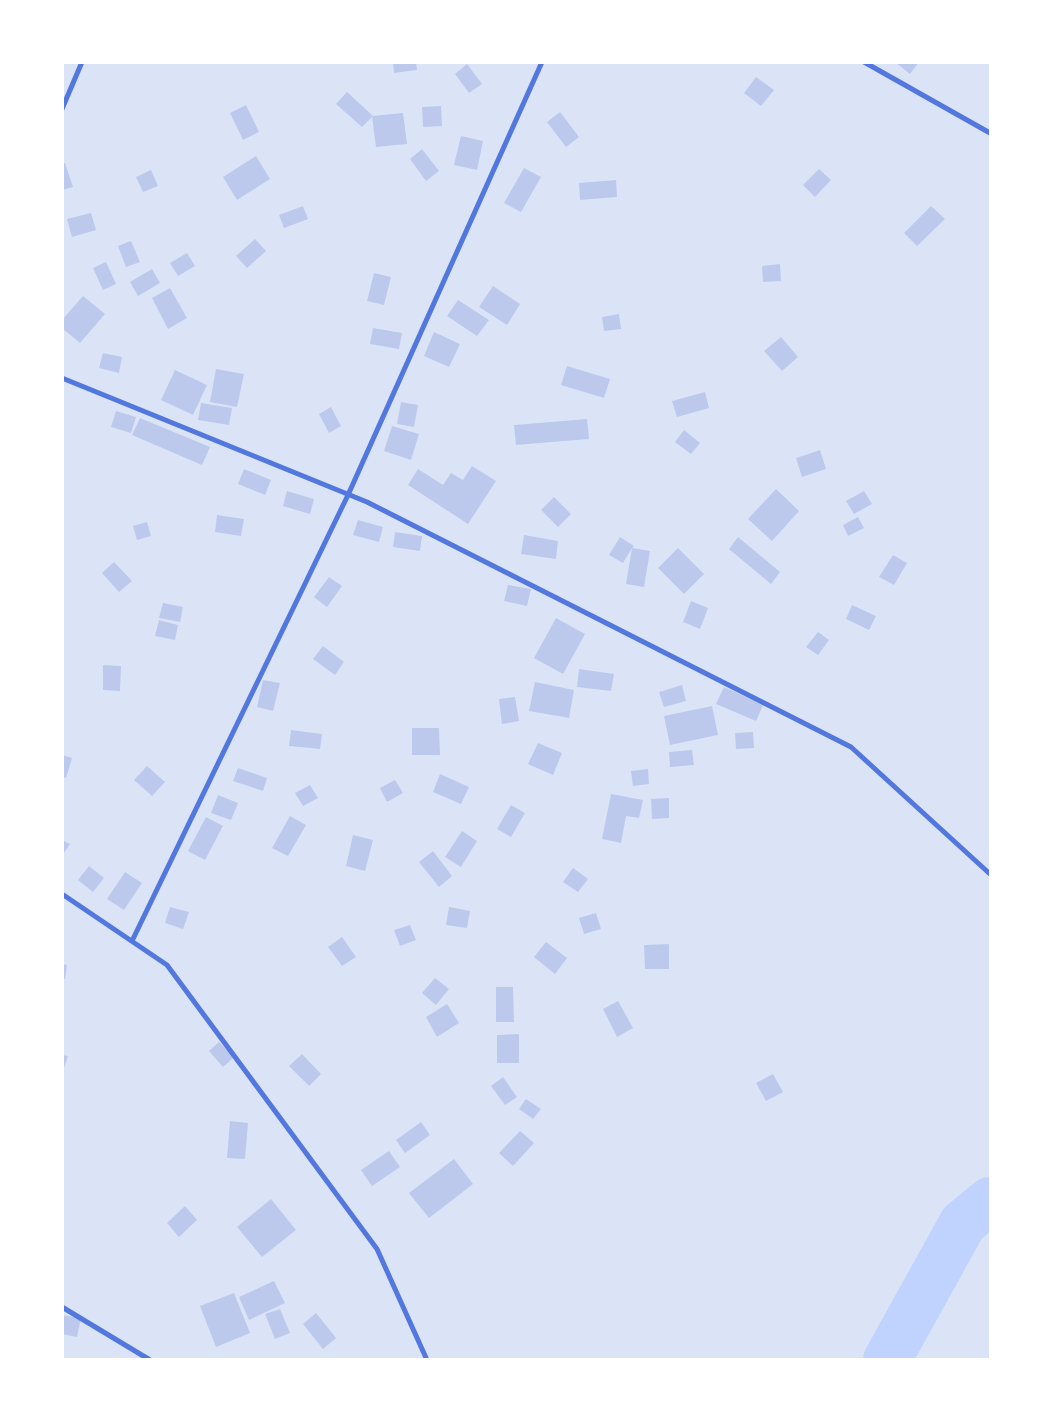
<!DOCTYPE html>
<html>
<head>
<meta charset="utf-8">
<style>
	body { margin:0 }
	#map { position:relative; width:1053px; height:1422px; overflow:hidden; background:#f2f2f2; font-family:"Fira Sans",sans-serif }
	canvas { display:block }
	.frame { position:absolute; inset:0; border:64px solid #fff; pointer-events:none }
</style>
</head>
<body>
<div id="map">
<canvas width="1053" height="1422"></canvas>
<div class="frame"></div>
</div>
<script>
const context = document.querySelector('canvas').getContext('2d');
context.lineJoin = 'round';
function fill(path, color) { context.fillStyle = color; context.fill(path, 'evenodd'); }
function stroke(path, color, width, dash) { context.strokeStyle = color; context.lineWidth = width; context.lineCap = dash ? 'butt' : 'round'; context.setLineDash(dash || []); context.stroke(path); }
fill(new Path2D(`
	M 63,63 L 990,63 L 990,1359 L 63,1359 Z`), '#dbe4f7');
stroke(new Path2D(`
	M 887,1360 L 963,1223 L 990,1201`), '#bfd3fe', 48);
fill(new Path2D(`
	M 393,62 L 416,62 L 417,70 L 394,73 Z
	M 895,62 L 919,62 L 910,74 Z
	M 467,64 L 482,84 L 469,93 L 455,74 Z
	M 756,77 L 774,90 L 761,106 L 744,93 Z
	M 347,92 L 373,116 L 362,127 L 336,104 Z
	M 246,105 L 259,132 L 243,140 L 230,113 Z
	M 441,106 L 442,126 L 423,127 L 422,107 Z
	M 560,112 L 579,137 L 566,147 L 547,122 Z
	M 403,113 L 407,144 L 376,147 L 372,116 Z
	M 461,136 L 483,141 L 477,170 L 454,165 Z
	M 422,149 L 439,171 L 426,181 L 410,159 Z
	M 256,156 L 270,179 L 237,200 L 223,177 Z
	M 62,163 L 65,163 L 73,187 L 62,190 Z
	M 524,168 L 541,177 L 521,212 L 504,203 Z
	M 819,169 L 831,180 L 815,197 L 803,185 Z
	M 151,170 L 158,186 L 143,192 L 136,177 Z
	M 616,180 L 617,197 L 580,200 L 579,183 Z
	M 303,206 L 308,219 L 284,228 L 279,215 Z
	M 931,206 L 945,219 L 917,246 L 904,233 Z
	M 91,213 L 96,230 L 72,237 L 67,219 Z
	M 255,239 L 266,251 L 247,268 L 236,256 Z
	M 131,241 L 140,262 L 126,267 L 118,246 Z
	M 187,253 L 195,266 L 178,276 L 170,263 Z
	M 106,262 L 116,284 L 103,290 L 93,268 Z
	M 780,264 L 781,281 L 763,282 L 762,266 Z
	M 152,269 L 160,283 L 138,296 L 130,282 Z
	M 374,273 L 391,277 L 384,305 L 367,301 Z
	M 493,286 L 520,304 L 507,325 L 479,307 Z
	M 170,288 L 187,318 L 168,329 L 152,298 Z
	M 83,296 L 105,314 L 80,343 L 62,328 L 62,320 Z
	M 458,300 L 489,320 L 477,336 L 447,316 Z
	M 619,314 L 621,329 L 604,331 L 602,317 Z
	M 373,328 L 402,333 L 399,349 L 370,344 Z
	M 434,332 L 460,344 L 449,367 L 424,356 Z
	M 781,337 L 798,357 L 782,371 L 764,351 Z
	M 103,353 L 122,357 L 119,373 L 99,368 Z
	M 567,366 L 610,379 L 604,398 L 561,385 Z
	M 216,369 L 244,374 L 237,407 L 210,402 Z
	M 175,370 L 207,385 L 193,415 L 161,400 Z
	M 705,392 L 709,408 L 677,417 L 672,401 Z
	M 401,402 L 418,405 L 414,427 L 397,424 Z
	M 201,403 L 232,408 L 229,425 L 198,420 Z
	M 331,407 L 341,426 L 329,433 L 319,414 Z
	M 116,411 L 136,417 L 131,433 L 111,427 Z
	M 140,418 L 210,447 L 202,465 L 132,435 Z
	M 587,419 L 589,439 L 516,445 L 514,425 Z
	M 392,426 L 419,434 L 411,460 L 384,451 Z
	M 684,430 L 700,443 L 691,454 L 675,442 Z
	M 820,450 L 826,469 L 802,477 L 796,458 Z
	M 472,466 L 496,481 L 468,524 L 408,485 L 418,469 L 443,485 L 451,473 L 463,480 Z
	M 244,469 L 271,480 L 265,495 L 238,484 Z
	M 776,489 L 799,511 L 772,541 L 748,519 Z
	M 287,491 L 314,499 L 310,514 L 283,506 Z
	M 864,491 L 872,504 L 854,514 L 846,501 Z
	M 554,497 L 571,514 L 558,527 L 541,510 Z
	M 217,515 L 244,519 L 241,536 L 215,532 Z
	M 858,517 L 864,528 L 848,536 L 843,525 Z
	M 358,520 L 383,527 L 379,542 L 353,535 Z
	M 147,522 L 151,536 L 137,540 L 133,526 Z
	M 395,532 L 422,536 L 420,551 L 393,547 Z
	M 524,535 L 558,541 L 556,559 L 521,554 Z
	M 620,537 L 634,546 L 632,548 L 650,551 L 644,587 L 626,584 L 632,548 L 623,563 L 609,555 Z
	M 738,537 L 780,572 L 771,584 L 729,549 Z
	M 678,548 L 704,574 L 684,594 L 658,568 Z
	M 893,555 L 907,563 L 894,585 L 879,577 Z
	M 114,562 L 132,581 L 119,592 L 102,573 Z
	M 329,577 L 342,586 L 327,607 L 314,597 Z
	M 508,585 L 531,589 L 527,606 L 504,601 Z
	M 691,601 L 708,608 L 700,629 L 683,622 Z
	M 163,603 L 183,607 L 180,622 L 159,618 Z
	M 852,605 L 876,616 L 869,630 L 846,619 Z
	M 556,618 L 585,634 L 563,674 L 534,658 Z
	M 159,620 L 178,625 L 175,640 L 155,636 Z
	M 818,632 L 829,640 L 818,655 L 806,647 Z
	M 323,646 L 344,662 L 335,675 L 313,659 Z
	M 103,665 L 121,666 L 120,691 L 103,690 Z
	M 579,669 L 614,674 L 611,691 L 577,687 Z
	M 263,680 L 280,683 L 273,711 L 257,707 Z
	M 535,682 L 574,690 L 569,718 L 529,711 Z
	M 682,685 L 686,701 L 664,707 L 659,692 Z
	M 724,687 L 763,705 L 756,721 L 716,704 Z
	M 515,697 L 519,721 L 502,724 L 499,699 Z
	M 712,706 L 718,735 L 670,745 L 664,716 Z
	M 412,728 L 439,728 L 440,755 L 412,755 Z
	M 291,730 L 322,734 L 320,749 L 289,746 Z
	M 753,732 L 754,748 L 736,749 L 735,733 Z
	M 538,743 L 562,753 L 553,775 L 528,764 Z
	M 692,750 L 694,765 L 670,767 L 669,752 Z
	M 62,755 L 72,758 L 66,778 L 62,777 Z
	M 147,766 L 165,782 L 152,796 L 134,780 Z
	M 238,768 L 267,778 L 263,791 L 233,781 Z
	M 648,769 L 649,784 L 633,786 L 631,771 Z
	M 440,774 L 469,787 L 461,804 L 433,792 Z
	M 395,780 L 403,793 L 387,802 L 380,788 Z
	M 310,785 L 318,798 L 303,806 L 295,793 Z
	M 611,794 L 643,800 L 639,818 L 626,816 L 621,843 L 602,839 Z
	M 218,795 L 238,803 L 231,820 L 211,813 Z
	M 669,798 L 669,818 L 652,819 L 651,799 Z
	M 511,805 L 525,813 L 511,837 L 497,829 Z
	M 290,816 L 306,825 L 288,856 L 272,848 Z
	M 206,817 L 223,826 L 205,860 L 188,851 Z
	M 462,831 L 477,841 L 461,867 L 445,857 Z
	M 353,835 L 373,840 L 365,871 L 346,866 Z
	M 62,840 L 70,844 L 62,856 Z
	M 433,851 L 452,876 L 439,887 L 419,862 Z
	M 89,866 L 104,878 L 93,892 L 78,880 Z
	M 573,868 L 588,879 L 578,892 L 563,882 Z
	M 125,872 L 142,883 L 124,910 L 107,899 Z
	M 170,907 L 189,912 L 183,929 L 165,923 Z
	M 449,907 L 470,911 L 467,928 L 446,925 Z
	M 596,913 L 601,929 L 584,934 L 579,918 Z
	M 410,925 L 416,940 L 400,946 L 394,930 Z
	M 342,937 L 356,957 L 342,966 L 328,947 Z
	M 546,942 L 567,958 L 555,974 L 534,957 Z
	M 669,944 L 669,969 L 645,969 L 644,945 Z
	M 62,964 L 67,965 L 65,979 L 62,979 Z
	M 435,978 L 449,989 L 436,1005 L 422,993 Z
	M 496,987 L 513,987 L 514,1022 L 496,1022 Z
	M 618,1001 L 633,1028 L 617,1037 L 603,1009 Z
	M 447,1004 L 459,1023 L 437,1037 L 426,1017 Z
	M 519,1034 L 519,1063 L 497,1063 L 497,1035 Z
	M 219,1042 L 234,1057 L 223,1067 L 209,1051 Z
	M 302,1054 L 321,1074 L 309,1086 L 289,1066 Z
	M 62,1055 L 68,1056 L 63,1071 L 62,1071 Z
	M 773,1074 L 783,1092 L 766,1101 L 756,1083 Z
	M 503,1077 L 517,1097 L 505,1105 L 491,1086 Z
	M 526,1099 L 541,1109 L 533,1119 L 519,1109 Z
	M 230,1121 L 248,1123 L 245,1159 L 227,1158 Z
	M 421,1122 L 430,1135 L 405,1153 L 396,1140 Z
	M 520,1131 L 534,1143 L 513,1166 L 499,1153 Z
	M 389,1151 L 400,1167 L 372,1186 L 361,1170 Z
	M 454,1159 L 473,1184 L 429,1218 L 409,1193 Z
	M 271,1199 L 296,1230 L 262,1257 L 237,1227 Z
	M 185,1206 L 197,1220 L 179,1237 L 167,1223 Z
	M 274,1281 L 285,1303 L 249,1320 L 239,1297 Z
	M 234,1293 L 250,1333 L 216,1347 L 200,1306 Z
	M 280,1309 L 290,1333 L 275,1339 L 265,1314 Z
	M 316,1313 L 336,1338 L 323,1349 L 303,1324 Z
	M 62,1315 L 81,1318 L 77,1337 L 62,1334 Z`), '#bdc9ec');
stroke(new Path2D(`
	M 864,62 L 990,133
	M 62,109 L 82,62
	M 62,378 L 367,502 L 851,747 L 990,874
	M 62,894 L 167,965 L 377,1249 L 427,1360
	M 132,941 L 348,495 L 542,62
	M 62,1307 L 150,1360`), '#5277de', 5);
</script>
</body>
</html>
